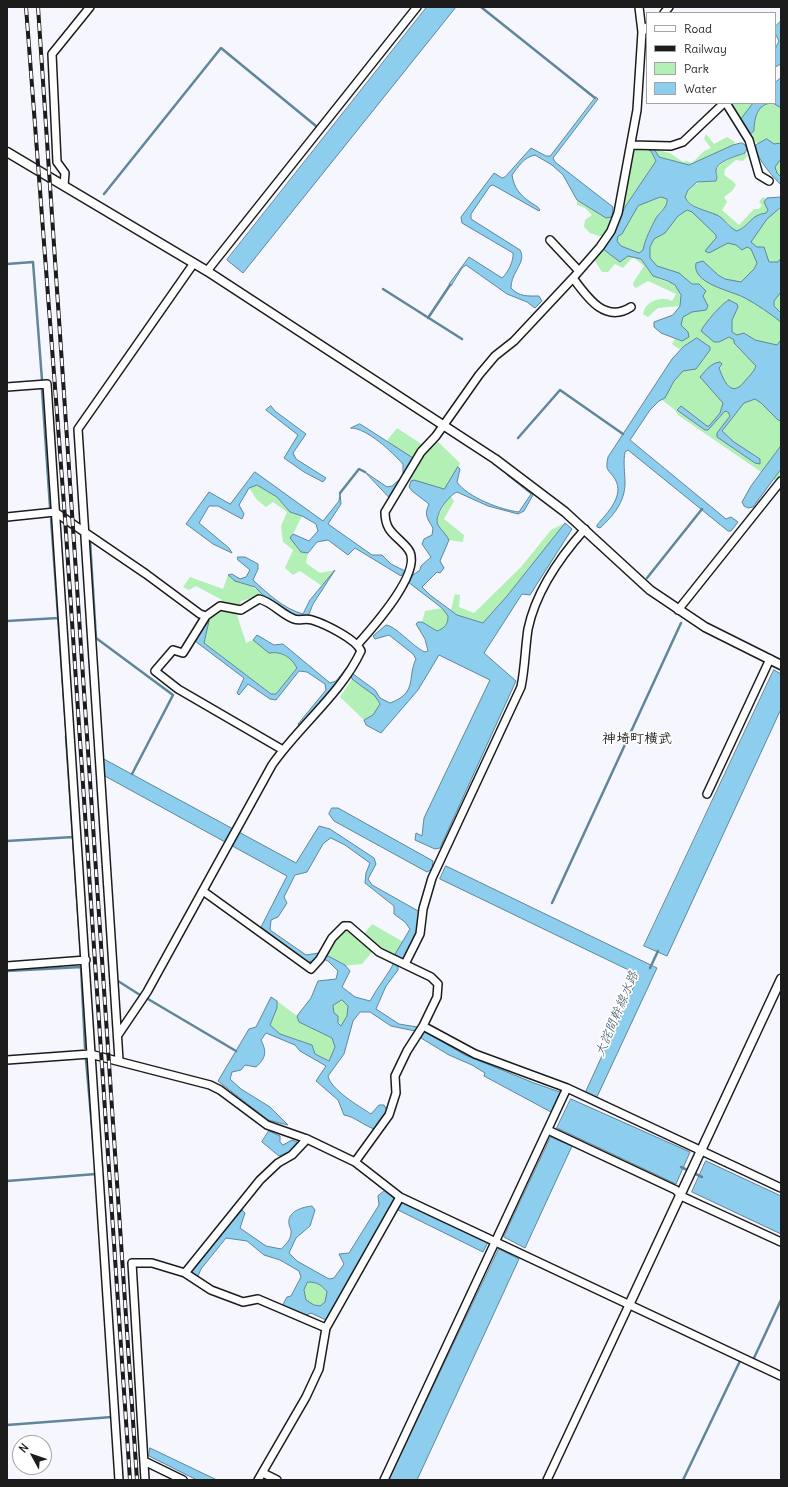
<!DOCTYPE html>
<html>
<head>
<meta charset="utf-8">
<style>
	body { margin:0 }
	#map { position:relative; width:788px; height:1487px; overflow:hidden; background:#f5f6fe; font-family:Delius,sans-serif }
	canvas { display:block }
	.frame { position:absolute; inset:0; border:8px solid #1c1c1c; pointer-events:none }
	.legend { position:absolute; left:646px; top:12px; width:130px; height:92px; box-sizing:border-box; background:#fff; border:1px solid #a4a4a4; margin:0; padding:5px 7px; list-style:none; font-size:12px; color:#1c1c1c }
	.legend li { display:flex; align-items:center; gap:8px; height:20px }
	.legend b { width:20px; border:1px solid #a4a4a4 }
	.north { position:absolute; left:12px; top:1435px; width:40px; height:40px; box-sizing:border-box; background:#fff; border:1px solid #a4a4a4; border-radius:50%; rotate:310deg; font-size:11px; font-weight:700; line-height:16px; text-align:center; color:#1c1c1c }
	.north::after { content:''; display:block; margin:auto; width:14px; height:18px; background:#1c1c1c; clip-path:polygon(50% 0,100% 100%,50% 72%,0 100%) }
</style>
</head>
<body>
<div id="map">
<canvas width="788" height="1487"></canvas>
<div class="frame"></div>
<ul class="legend">
<li><b style="height:5px;background:#fff"></b>Road</li>
<li><b style="height:5px;background:#1c1c1c"></b>Railway</li>
<li><b style="height:11px;background:#b3f0b5"></b>Park</li>
<li><b style="height:11px;background:#8dcdee"></b>Water</li>
</ul>
<div class="north">N</div>
</div>
<script>
const context = document.querySelector('canvas').getContext('2d');
context.lineJoin = 'round';
function fill(path, color) { context.fillStyle = color; context.fill(path, 'evenodd'); }
function stroke(path, color, width, dash) { context.strokeStyle = color; context.lineWidth = width; context.lineCap = dash ? 'butt' : 'round'; context.setLineDash(dash || []); context.stroke(path); }
function label(font, color, halo, rows, align = 'center') {
  context.font = font + ' Delius,"Klee One",sans-serif'; context.lineWidth = 3.5; context.setLineDash([]); context.textBaseline = 'middle'; context.strokeStyle = halo; context.fillStyle = color; for (const [text, x, y, turn = 0] of rows) {
    context.save(); context.translate(x, y); context.rotate((+turn || 0) * Math.PI / 180); context.textAlign = isNaN(turn) ? turn : align; if (halo) context.strokeText(text, 0, 0); context.fillText(text, 0, 0); context.restore();
  }
}
fill(new Path2D(`
	M 781,83 L 781,181 L 762,147 L 753,140 L 750,120 L 762,103 L 775,103 Z
	M 733,103 L 753,103 L 740,120 L 732,108 Z
	M 706,134 L 714,144 L 727,137 L 735,142 L 733,145 L 689,165 L 659,157 L 656,154 L 656,150 L 670,153 L 683,162 L 687,161 L 692,163 L 704,151 L 711,148 L 704,139 Z
	M 636,149 L 651,151 L 656,161 L 625,207 L 622,205 L 632,154 Z
	M 745,153 L 748,155 L 743,161 L 736,160 L 725,169 L 724,174 C 727,179 733,179 736,185 L 732,191 L 724,197 L 727,202 L 722,210 L 739,225 L 754,209 L 759,209 L 762,205 L 759,202 L 763,197 L 766,199 L 764,202 L 768,210 L 766,213 C 751,215 751,225 737,231 C 731,229 730,224 725,221 C 715,216 688,205 684,197 C 691,185 699,180 712,182 L 717,178 L 716,171 C 721,160 735,157 745,153 Z
	M 661,197 L 667,199 C 668,207 660,212 656,218 C 651,228 645,239 643,250 L 639,253 L 621,246 L 617,241 L 618,236 L 622,234 L 637,206 Z
	M 577,200 L 606,218 L 612,217 L 608,229 L 602,237 L 590,233 L 584,227 L 585,220 L 592,215 L 585,208 L 577,205 Z
	M 781,202 L 781,475 L 777,481 L 761,472 L 678,415 L 675,410 L 662,400 L 661,389 L 686,345 L 679,349 L 672,344 L 675,339 L 684,340 L 672,327 L 694,297 C 675,285 632,266 651,238 C 659,227 670,216 680,206 L 702,212 L 732,236 L 746,236 Z
	M 603,249 L 620,262 L 628,256 L 641,259 C 646,264 647,270 652,274 C 665,286 683,277 680,306 L 658,308 L 648,317 L 643,314 C 645,301 661,296 672,301 L 676,294 L 648,281 L 636,288 L 634,287 L 633,283 L 644,266 L 633,257 L 623,268 L 615,264 L 608,272 L 602,272 L 595,261 L 599,252 Z
	M 397,428 L 423,445 L 432,436 L 460,463 L 451,486 L 437,498 L 404,477 L 407,459 L 386,442 Z
	M 257,485 L 277,497 L 290,512 L 302,516 L 291,538 L 301,552 L 308,553 L 306,563 L 320,573 L 335,570 L 322,586 L 300,571 L 293,575 L 285,568 L 293,550 L 283,542 L 281,526 L 287,512 L 273,502 L 266,507 L 257,500 L 249,488 Z
	M 450,495 L 454,501 L 444,519 L 464,535 L 463,542 L 449,540 L 437,524 L 436,520 Z
	M 565,523 L 507,596 L 483,623 L 457,615 L 451,610 L 455,594 L 460,595 L 459,607 L 474,613 L 521,567 L 551,530 Z
	M 228,575 C 240,586 250,581 263,595 L 241,601 L 237,615 L 246,643 L 253,640 L 269,652 C 282,651 291,657 297,668 L 276,694 L 271,694 L 192,635 L 201,618 L 222,600 L 196,586 L 189,590 L 183,587 L 190,577 L 223,589 Z
	M 442,608 L 448,616 C 448,624 445,628 437,631 L 422,622 L 425,611 Z
	M 352,679 L 375,696 L 380,705 L 373,715 L 364,720 L 340,697 Z
	M 344,920 L 364,934 L 372,924 L 407,944 L 395,966 L 373,951 L 362,964 L 343,966 L 319,953 Z
	M 342,1000 L 348,1006 L 347,1016 L 341,1026 L 334,1013 L 333,1006 Z
	M 277,1001 L 297,1016 L 299,1022 L 332,1038 L 336,1047 L 329,1061 L 315,1054 L 312,1045 L 280,1034 L 270,1025 L 277,1008 Z
	M 308,1282 C 317,1282 322,1285 328,1292 L 325,1302 L 320,1306 L 314,1305 L 306,1300 L 304,1290 Z`), '#b3f0b5');
const water = new Path2D(`
	M 427,7 L 456,7 L 243,273 L 227,260 Z
	M 781,21 L 781,64 L 775,67 L 775,49 L 779,41 L 775,33 L 775,27 Z
	M 781,78 L 781,108 L 773,103 C 757,103 754,119 754,131 L 749,135 L 740,120 L 753,103 L 775,103 L 775,83 Z
	M 596,97 L 598,99 L 553,158 L 555,162 L 613,207 L 612,217 L 606,218 L 577,200 L 563,175 L 552,165 L 535,155 C 524,157 518,167 512,175 C 514,188 520,195 530,202 C 534,205 538,206 540,210 L 539,211 L 493,185 L 490,186 L 471,214 L 471,219 L 520,250 C 527,262 511,272 511,288 C 519,297 528,296 539,296 L 542,301 L 535,308 L 527,302 L 507,294 L 466,265 L 462,268 L 451,286 L 449,284 L 469,257 L 502,278 C 508,273 514,260 513,253 L 462,223 L 461,217 L 494,173 L 502,178 L 505,177 L 531,148 L 546,156 L 550,156 Z
	M 767,139 L 774,144 L 781,143 L 781,159 L 775,167 L 777,173 L 781,177 L 781,185 C 774,178 753,155 756,145 Z
	M 742,143 L 745,145 L 747,149 L 745,153 C 737,156 716,161 716,171 C 716,175 718,176 716,181 L 697,182 L 688,190 L 685,197 C 689,208 706,210 717,215 C 725,219 729,228 737,231 C 751,225 750,215 766,213 L 768,210 L 764,202 L 767,198 L 781,197 L 781,207 L 767,219 L 751,242 L 757,247 L 764,247 L 769,262 L 778,262 L 781,258 L 781,292 L 774,301 L 774,306 L 781,313 L 781,322 C 769,313 758,305 745,298 C 733,291 691,284 696,263 L 703,261 L 718,275 L 725,279 L 741,282 L 754,269 L 757,263 L 751,249 L 747,247 L 742,250 L 736,245 L 728,243 L 709,253 L 705,251 L 716,238 L 716,235 L 692,212 L 687,210 L 678,216 L 665,233 L 654,239 L 650,247 L 650,258 L 657,266 L 679,273 L 692,284 L 699,284 L 706,291 L 703,296 L 708,306 L 706,310 L 692,312 L 683,317 L 681,325 L 688,332 L 689,337 L 682,341 L 661,333 L 654,327 L 654,322 L 673,315 L 680,306 L 681,295 L 675,285 L 668,281 L 653,276 L 641,259 L 628,256 L 620,262 L 603,249 L 611,237 L 625,207 L 656,161 L 651,151 L 647,149 L 654,149 L 659,157 L 689,165 L 733,145 ZM 661,197 L 667,199 C 668,207 660,212 656,218 C 651,228 645,239 643,250 L 639,253 L 621,246 L 617,241 L 618,236 L 622,234 L 638,206 Z
	M 729,300 L 737,304 L 738,307 L 732,320 L 732,332 L 737,335 L 744,333 L 755,340 L 777,345 L 781,340 L 781,421 L 778,420 L 761,403 L 755,399 L 744,403 L 722,431 L 734,442 L 760,459 L 760,464 L 755,463 L 717,437 L 717,433 L 730,416 L 728,412 L 725,411 L 708,430 L 705,430 L 677,410 L 681,406 L 707,426 L 709,426 L 720,413 L 723,403 L 700,377 C 706,370 711,363 720,362 L 722,364 L 719,368 C 724,381 731,399 745,381 C 749,376 754,372 756,366 L 734,343 L 734,340 L 729,337 L 719,342 L 714,342 L 701,331 C 704,324 723,302 729,300 Z
	M 697,338 L 710,347 L 710,350 L 696,369 L 683,371 L 674,381 L 665,398 L 659,401 L 650,410 L 630,440 L 726,519 L 731,517 L 738,522 L 731,531 L 728,531 L 628,450 L 625,452 C 623,462 625,473 625,483 C 625,502 613,516 600,528 L 597,527 L 597,525 C 607,513 625,496 615,479 C 608,468 605,472 608,457 L 672,359 L 683,347 Z
	M 271,406 L 275,411 L 306,434 L 293,453 L 296,459 L 326,478 L 323,482 L 304,472 L 284,458 L 298,435 L 266,410 Z
	M 360,424 L 413,458 L 403,474 L 403,464 C 392,452 367,428 351,428 Z
	M 781,446 L 781,469 L 753,507 L 748,508 L 744,506 L 742,502 L 751,486 Z
	M 458,467 L 460,469 L 457,482 C 467,497 501,510 519,512 L 531,494 L 507,475 L 508,474 L 533,495 L 524,511 L 518,514 L 488,506 L 457,492 C 449,495 433,516 438,525 C 441,530 446,534 449,540 L 440,561 L 444,568 L 440,573 L 437,572 L 422,587 L 430,595 L 457,615 L 483,623 L 507,596 L 565,523 L 572,529 L 530,595 L 522,594 L 484,653 L 516,681 L 440,848 L 435,849 L 415,840 L 416,833 L 422,836 L 424,818 L 490,680 L 439,655 L 418,690 L 381,733 L 366,725 L 364,720 L 373,715 L 380,704 L 375,696 L 352,679 L 351,675 L 353,674 L 375,690 L 380,698 L 390,703 C 418,693 407,677 416,659 L 413,654 L 389,635 L 375,639 L 373,636 L 386,625 C 396,626 413,647 425,652 L 428,651 L 425,639 L 416,624 L 418,622 L 422,622 L 437,631 C 445,628 448,624 448,616 L 442,608 L 408,582 L 410,577 L 420,570 L 421,566 L 431,557 L 422,544 L 424,539 L 432,535 L 433,528 C 427,518 424,515 429,504 L 412,491 L 409,487 L 411,481 L 414,480 L 444,489 Z
	M 255,472 L 323,521 L 339,501 L 340,493 L 341,504 L 328,524 L 372,555 L 382,555 L 391,564 L 405,571 L 401,576 L 355,548 L 348,555 L 328,540 L 317,542 L 308,553 L 301,552 L 290,538 L 293,534 L 309,541 L 318,531 L 316,524 L 302,516 L 290,512 L 277,497 L 257,485 L 249,488 L 239,505 L 244,514 L 242,519 L 218,506 L 209,506 L 199,523 L 229,548 L 232,553 L 213,544 L 186,524 L 209,492 L 230,504 Z
	M 365,472 L 387,487 L 392,486 L 400,479 L 390,498 Z
	M 238,557 L 245,557 L 258,564 L 258,569 L 253,580 C 267,593 284,609 303,614 L 310,600 L 335,570 L 313,604 L 309,614 L 302,618 L 293,616 L 263,595 L 255,587 L 235,581 L 228,575 L 232,574 L 240,579 L 246,577 L 250,570 L 238,560 Z
	M 209,621 L 204,643 L 271,694 L 276,694 L 297,668 C 291,657 282,651 269,653 L 253,640 L 257,635 L 274,645 L 283,644 L 330,683 L 336,681 L 355,657 L 346,673 L 300,727 L 298,724 L 326,690 L 325,684 L 307,672 L 299,671 L 276,700 L 270,699 L 248,684 L 239,695 L 237,693 L 244,678 L 195,641 Z
	M 774,670 L 781,674 L 781,709 L 667,956 L 644,946 Z
	M 102,758 L 296,863 L 319,826 L 330,829 L 374,858 L 376,864 L 368,879 L 372,885 L 420,912 L 416,934 L 405,957 L 398,964 L 398,970 L 386,986 L 376,1009 L 399,1024 L 417,1027 L 465,1055 L 534,1083 L 560,1092 L 551,1112 L 484,1076 L 485,1073 L 472,1065 L 449,1055 L 421,1038 L 415,1031 L 391,1026 L 370,1012 L 360,1012 L 353,1021 L 344,1054 L 328,1076 C 331,1090 359,1106 371,1114 L 379,1105 L 384,1105 L 387,1110 L 374,1129 C 363,1125 355,1117 344,1115 L 338,1100 L 316,1081 L 326,1066 L 300,1051 L 295,1045 L 266,1033 L 261,1040 C 267,1052 266,1058 256,1067 L 245,1065 L 241,1070 L 232,1072 L 230,1079 L 241,1089 L 270,1107 L 288,1125 L 268,1120 L 218,1081 L 249,1029 L 256,1027 L 271,997 L 277,1001 L 277,1008 L 270,1025 L 280,1034 L 312,1045 L 315,1054 L 329,1061 L 335,1047 L 332,1038 L 299,1022 L 297,1016 L 311,998 L 318,981 L 336,979 L 338,971 L 328,961 L 318,957 L 313,961 L 308,962 L 261,927 L 287,876 L 103,775 ZM 331,838 L 345,845 L 370,863 L 366,873 L 365,883 L 394,906 L 394,914 L 405,922 L 410,929 L 394,956 L 396,959 C 389,974 378,986 370,1001 L 355,997 L 342,987 L 350,971 L 345,965 L 328,956 L 319,953 L 306,955 L 270,930 L 271,920 L 278,917 L 287,903 L 284,897 L 295,875 L 307,872 L 323,844 ZM 342,1000 L 348,1006 L 347,1016 L 341,1026 L 338,1023 L 338,1016 L 334,1013 L 333,1006 Z
	M 332,808 L 338,808 L 433,861 L 432,869 L 427,872 L 334,821 L 329,814 Z
	M 446,866 L 657,968 L 596,1099 L 585,1093 L 639,975 L 440,879 Z
	M 571,1099 L 690,1152 L 676,1184 L 557,1128 Z
	M 269,1131 L 280,1136 L 280,1142 L 283,1145 L 292,1140 L 297,1142 L 291,1151 L 279,1156 L 262,1142 Z
	M 551,1137 L 572,1146 L 525,1248 L 504,1237 Z
	M 706,1161 L 781,1196 L 781,1234 L 692,1192 Z
	M 386,1190 L 393,1196 L 394,1202 L 326,1320 L 311,1313 L 304,1316 L 282,1306 L 287,1297 L 291,1296 L 301,1277 L 299,1271 L 280,1260 L 264,1255 L 247,1241 L 226,1238 L 201,1269 L 197,1278 L 193,1275 L 192,1269 L 222,1232 L 242,1210 L 245,1213 L 240,1228 L 266,1246 L 281,1249 C 285,1245 291,1240 291,1233 C 292,1230 289,1227 289,1224 C 287,1211 303,1207 312,1206 L 315,1210 L 310,1226 L 296,1238 L 289,1253 L 297,1261 L 329,1279 L 334,1278 L 344,1264 L 339,1254 L 349,1253 L 379,1205 L 378,1196 ZM 308,1282 C 317,1282 322,1285 327,1292 L 325,1302 L 320,1306 L 314,1305 L 306,1300 L 304,1290 Z
	M 404,1202 L 488,1242 L 483,1252 L 398,1210 L 401,1204 Z
	M 499,1249 L 519,1259 L 417,1480 L 389,1480 Z
	M 150,1448 L 217,1480 L 197,1480 L 149,1456 Z`);
fill(water, '#8dcdee');
stroke(water, '#60869a', 1);
stroke(new Path2D(`
	M 481,7 L 595,98
	M 104,194 L 221,48 L 316,126
	M 7,264 L 33,262 L 42,380
	M 383,289 L 462,339
	M 428,318 L 450,285
	M 42,390 L 50,507
	M 518,438 L 560,390 L 623,434
	M 340,493 L 359,469 L 365,472
	M 51,519 L 66,727
	M 90,540 L 96,638 L 173,695 L 132,774
	M 647,578 L 702,509
	M 7,621 L 58,618
	M 66,736 L 81,955
	M 7,841 L 73,837
	M 552,903 L 681,623
	M 650,968 L 658,951
	M 7,971 L 81,967 L 85,1048
	M 118,981 L 140,995
	M 148,999 L 236,1051
	M 86,1060 L 95,1161
	M 681,1167 L 702,1177
	M 7,1181 L 96,1174
	M 754,1358 L 781,1300
	M 7,1425 L 112,1417
	M 683,1480 L 740,1361`), '#60869a', 2.5);
const minor = new Path2D(`
	M 639,7 L 642,32
	M 664,13 L 669,7
	M 726,103 L 749,140 L 759,175 L 769,181
	M 631,145 L 671,146 L 683,142 L 724,103
	M 64,185 L 65,173 L 57,162 L 52,54 L 90,7
	M 550,240 L 579,271
	M 207,271 L 417,7
	M 573,278 C 587,297 605,324 631,307
	M 7,387 L 47,384 L 119,1480
	M 7,517 L 55,512 L 146,574 L 200,614 L 206,616 L 220,606 L 241,610 L 259,599 C 272,602 281,614 294,619 C 299,621 306,618 312,620 C 325,624 356,639 361,651 C 341,694 299,726 272,765 L 147,992 L 118,1035
	M 678,610 L 781,481
	M 206,616 L 183,653 L 173,650 L 155,671 L 178,689 L 283,750
	M 358,644 C 372,628 425,570 408,549 C 397,535 385,533 385,512 L 421,452 L 436,436 L 479,375 L 495,356 L 514,341 L 573,278 L 600,247 L 611,231 L 618,213 L 637,110 L 642,32 L 647,27
	M 707,794 L 770,659
	M 203,891 L 311,969 L 320,959 L 332,938 L 344,926 L 349,926 L 379,952 L 431,977 L 438,984 L 437,997 L 423,1026 L 407,1051 L 395,1076 L 396,1093 L 389,1115 L 355,1162
	M 405,964 L 420,934 L 423,909 L 432,878 L 521,687 C 525,668 525,649 528,629 C 536,591 560,557 585,529
	M 7,966 L 86,960
	M 423,1026 L 475,1054 L 567,1088 L 781,1188
	M 7,1060 L 90,1054 L 210,1085 L 220,1090 L 267,1125 L 307,1139 L 355,1162 L 400,1197 L 781,1376
	M 119,1060 L 78,429 L 194,263
	M 548,1130 L 676,1190 L 681,1196 L 781,1242
	M 185,1273 L 260,1180 L 278,1163 L 292,1155 L 307,1139
	M 144,1461 L 183,1480
	M 263,1473 L 277,1480
	M 145,1480 L 132,1263 L 152,1263 L 185,1273 L 211,1290 L 243,1302 L 258,1299 L 326,1328
	M 258,1480 L 306,1397 L 319,1369 L 326,1328 L 400,1197
	M 384,1480 L 567,1088
	M 547,1480 L 629,1305`);
const tertiary = new Path2D(`
	M 7,152 L 207,271 L 495,459 L 565,512 L 650,590 L 705,627 L 781,665
	M 629,1305 L 781,979`);
stroke(minor, '#1c1c1c', 10);
stroke(tertiary, '#1c1c1c', 11);
stroke(minor, '#fff', 7);
stroke(tertiary, '#fff', 8);
const rail = new Path2D(`
	M 26,7 L 65,518 L 130,1480
	M 38,7 L 137,1480`);
stroke(rail, '#1c1c1c', 4);
stroke(rail, '#fff', 2.5, [8]);
label('italic 13px', '#445a66', '#fff', [
	["大詫間幹線水路",617,1014,-67]
]);
label('bold 14px', '#1c1c1c', '#fff', [
	["神埼町横武",637,739]
]);
</script>
</body>
</html>
